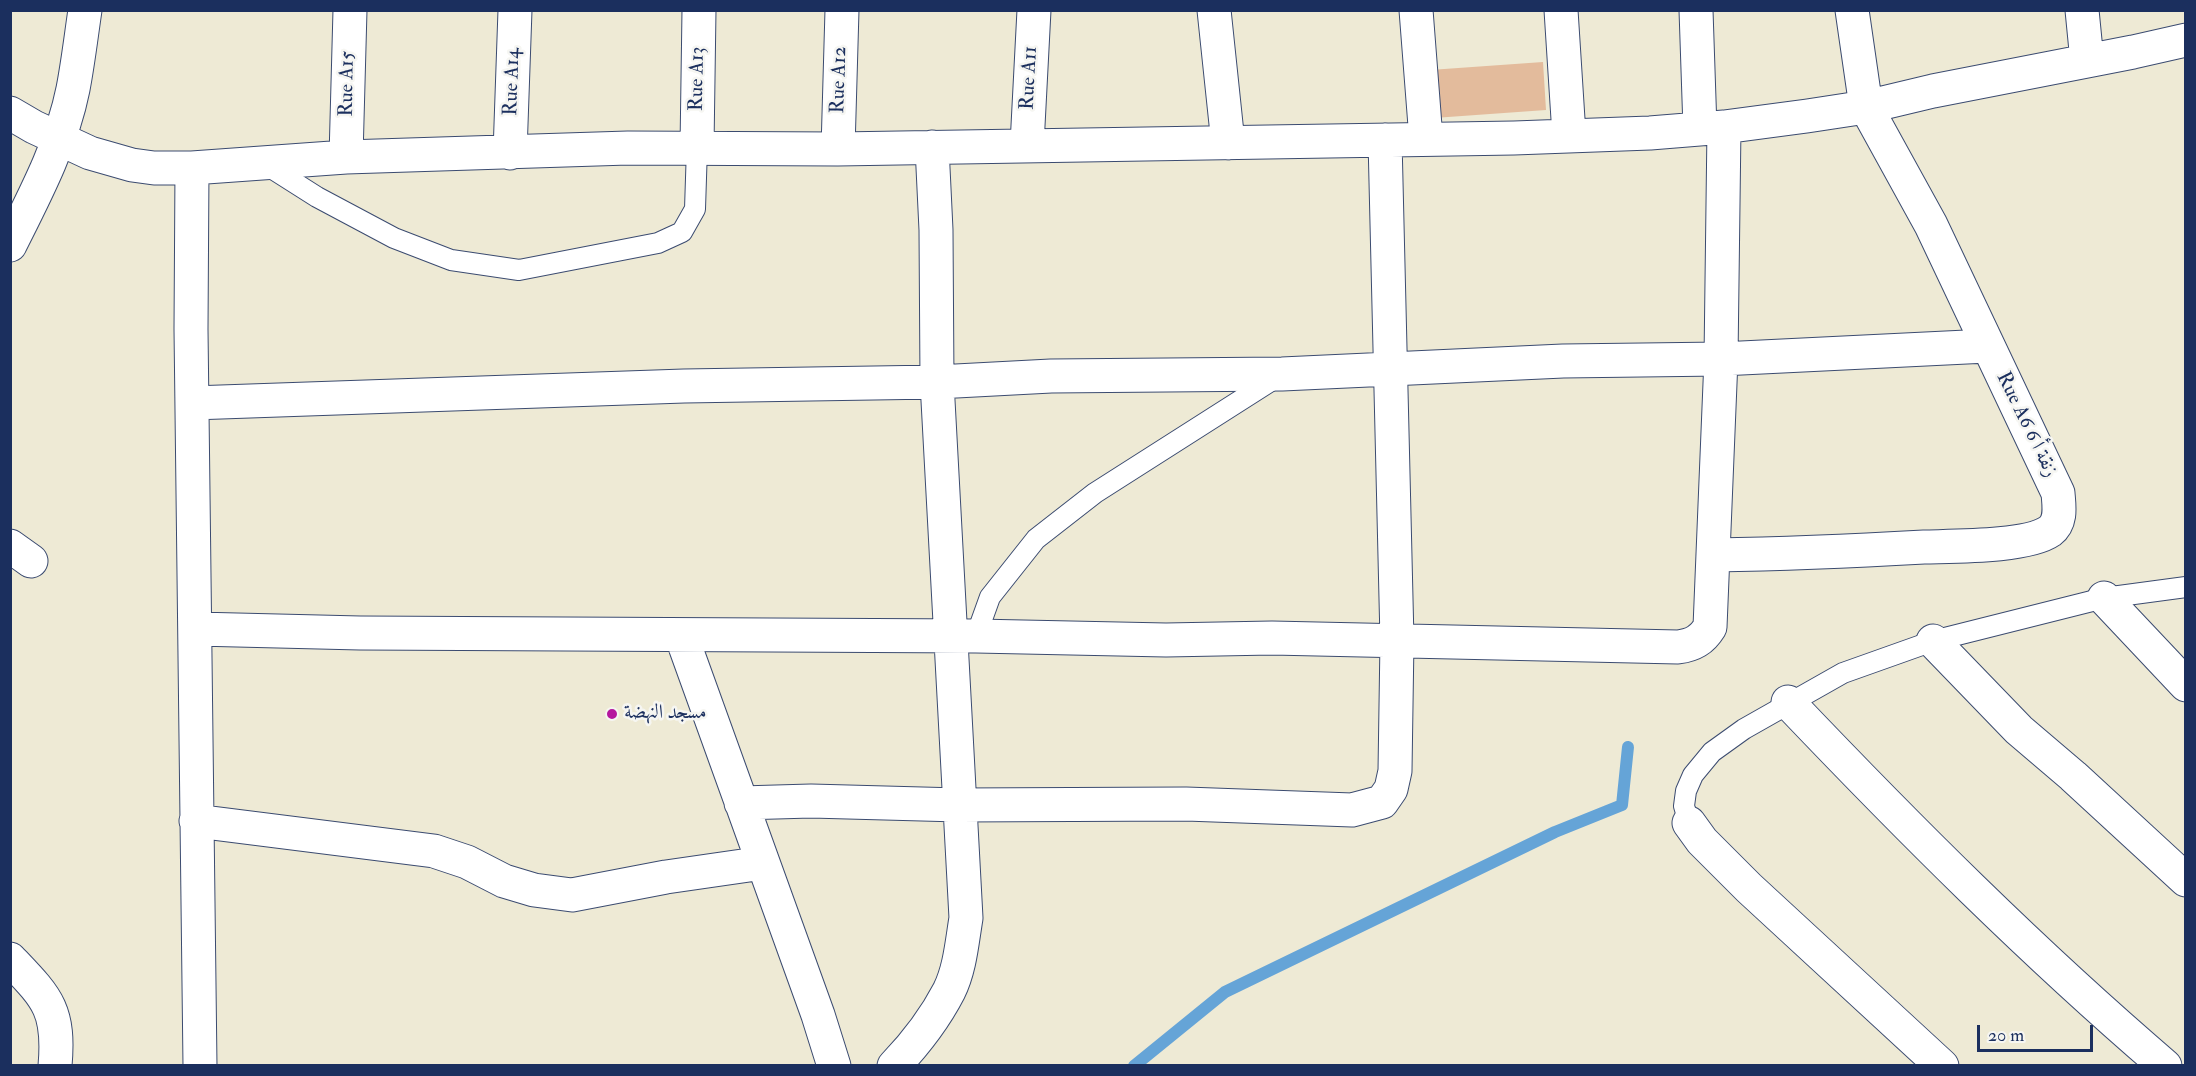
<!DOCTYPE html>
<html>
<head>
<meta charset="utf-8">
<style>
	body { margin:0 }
	#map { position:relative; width:2196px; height:1076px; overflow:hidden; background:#eeead5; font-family:"IM FELL Double Pica",serif }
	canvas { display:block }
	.frame { position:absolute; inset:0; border:12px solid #1b2f5e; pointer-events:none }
	.scale { position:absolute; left:1977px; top:1025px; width:116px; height:27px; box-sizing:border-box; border:3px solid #1b2f5e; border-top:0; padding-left:8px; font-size:18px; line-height:21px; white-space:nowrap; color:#1b2f5e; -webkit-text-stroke:4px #f6f6f2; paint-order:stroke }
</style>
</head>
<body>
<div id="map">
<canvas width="2196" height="1076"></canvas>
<div class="frame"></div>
<div class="scale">20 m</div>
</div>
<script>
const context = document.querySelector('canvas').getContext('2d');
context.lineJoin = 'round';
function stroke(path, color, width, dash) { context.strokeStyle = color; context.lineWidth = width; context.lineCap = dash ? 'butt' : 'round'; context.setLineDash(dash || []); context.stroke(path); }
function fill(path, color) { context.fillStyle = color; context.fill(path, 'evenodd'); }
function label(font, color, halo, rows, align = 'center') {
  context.font = font + ' "IM FELL Double Pica",Amiri,serif'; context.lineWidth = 5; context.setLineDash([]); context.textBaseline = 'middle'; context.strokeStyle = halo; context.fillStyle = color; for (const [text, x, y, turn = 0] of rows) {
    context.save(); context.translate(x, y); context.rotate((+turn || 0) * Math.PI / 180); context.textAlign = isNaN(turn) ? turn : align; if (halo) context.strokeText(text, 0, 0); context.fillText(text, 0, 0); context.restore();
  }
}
stroke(new Path2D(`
	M 1134,1066 L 1225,992 L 1555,832 L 1622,805 L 1628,747`), '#65a4d7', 12);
fill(new Path2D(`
	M 1543,62 L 1546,110 L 1434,118 L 1430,70 Z`), '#e3bb9c');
const service = new Path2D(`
	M 265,164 L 317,197 L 394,238 L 451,260 L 519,270 L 658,243 L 682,232 L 695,209 L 697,147
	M 976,636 L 990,597 L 1036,539 L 1095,493 L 1277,377
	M 1689,823 L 1684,806 L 1686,791 L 1693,775 L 1712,752 L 1744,729 L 1843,673 L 1933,641 L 2104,598 L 2186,587`);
const minor = new Path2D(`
	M 1214,10 L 1228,143
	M 1416,10 L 1426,139
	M 1561,10 L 1569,135
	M 1696,10 L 1700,129
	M 2082,10 L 2087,61
	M 10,113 L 34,127 L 90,153 L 132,165 L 154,168 L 192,168 L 346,157 L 628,148 L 838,149 L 1514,138 L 1650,133 L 1724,127 L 1807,116 L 1866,107 L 1933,91 L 2133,52 L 2186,40
	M 1027,145 L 1034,10
	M 697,147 L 699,10
	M 838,149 L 842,10
	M 510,153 L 515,10
	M 346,157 L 350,10
	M 192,168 L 191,329 L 200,1066
	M 10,245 C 35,195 62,144 73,89 C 78,63 81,37 85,10
	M 192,403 L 684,386 L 937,382 L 1051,376 L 1282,374 L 1563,361 L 1721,359 L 1987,346
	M 10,546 L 31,561
	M 1715,555 C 1785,554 1854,551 1924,547 C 1954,546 2027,547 2050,531 C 2062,522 2059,506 2058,493 L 1931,225 L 1866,107 L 1852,10
	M 2104,598 L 2186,685
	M 196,629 L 360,633 L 976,636 L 1166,640 L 1272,638 L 1678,647 C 1693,645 1702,640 1710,627 L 1721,359 L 1724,127
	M 681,635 L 818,1015 L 834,1066
	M 1933,641 L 2019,730 L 2073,776 L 2186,880
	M 1788,702 C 1909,829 2032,952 2165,1066
	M 741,803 L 811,801 L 959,805 L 1186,804 L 1352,810 L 1382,802 L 1391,789 L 1395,771 L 1397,640 L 1385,140
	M 196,821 L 434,851 L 467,862 L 504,881 L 534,890 L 572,895 L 666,877 L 763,863
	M 1689,823 L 1702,841 L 1749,888 L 1942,1066
	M 10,959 C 47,998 60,1009 55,1066
	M 894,1066 C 915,1044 935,1018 949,991 C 960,969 962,942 966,918 L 937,382 L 936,230 L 932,147`);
stroke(service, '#3b4b70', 22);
stroke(minor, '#3b4b70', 35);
stroke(service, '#fff', 20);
stroke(minor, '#fff', 33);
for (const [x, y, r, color] of [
	[612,714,6,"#b5179e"]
]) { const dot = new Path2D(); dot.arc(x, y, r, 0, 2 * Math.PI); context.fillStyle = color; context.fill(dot); stroke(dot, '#f6f6f2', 2); }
label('20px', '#1b2f5e', '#f6f6f2', [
	["Rue A11",1030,78,-87],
	["Rue A13",698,79,-89],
	["Rue A12",840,80,-88],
	["Rue A14",513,82,-88],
	["Rue A15",348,84,-89],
	["Rue A6 زنقة أ 6",2026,425,64]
]);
label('20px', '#1b2f5e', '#f6f6f2', [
	["مسجد النهضة",624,714]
], 'left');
</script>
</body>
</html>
